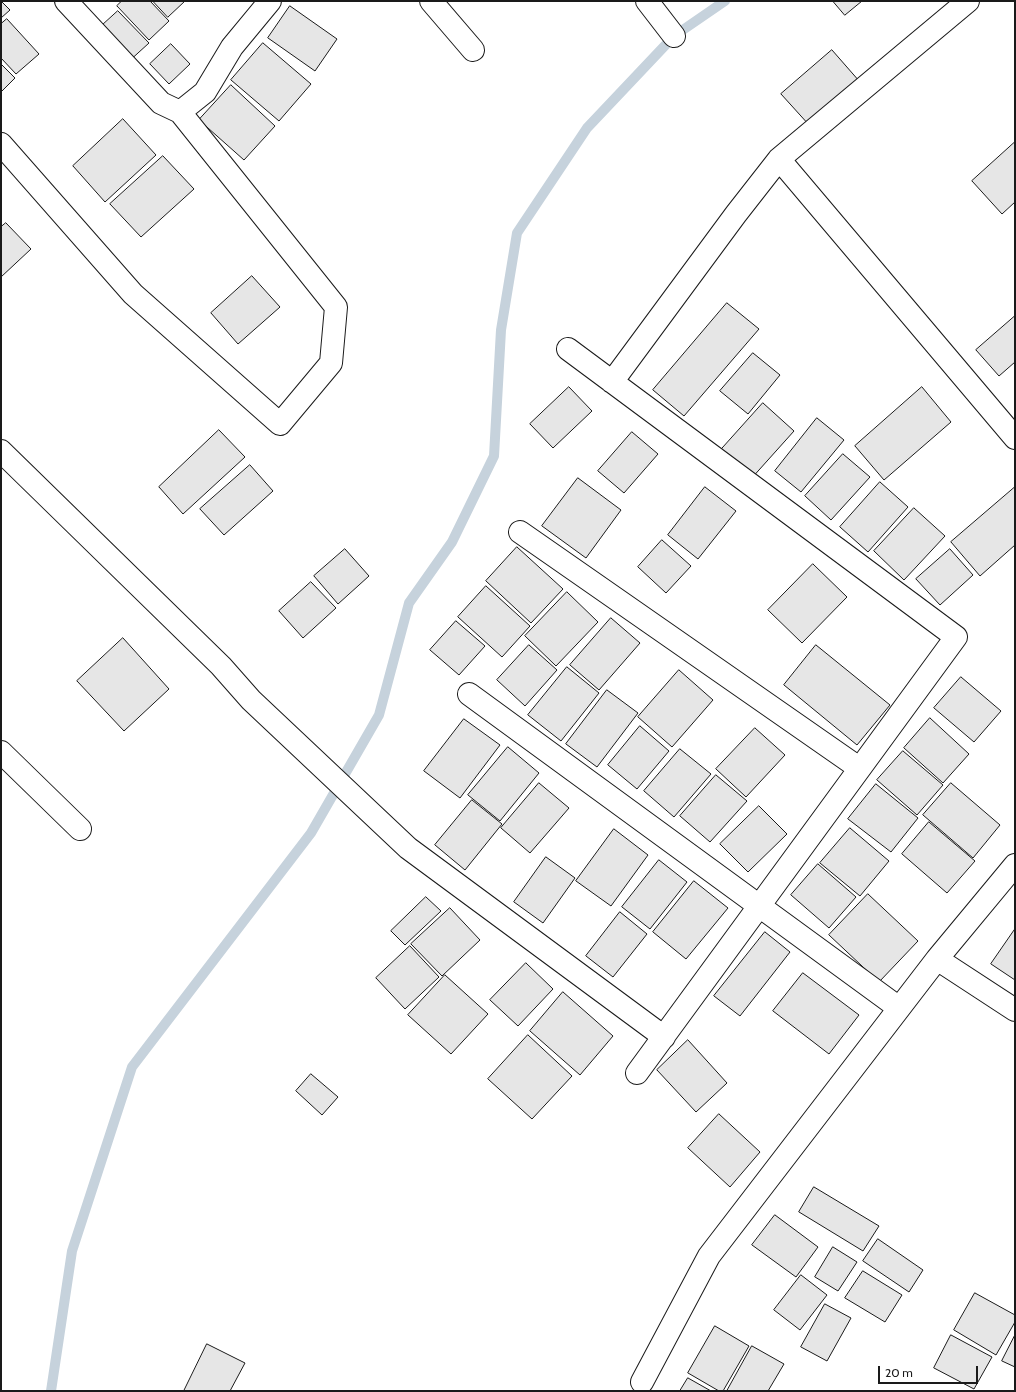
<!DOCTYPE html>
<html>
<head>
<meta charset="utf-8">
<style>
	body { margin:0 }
	#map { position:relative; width:1016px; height:1392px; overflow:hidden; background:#fff; font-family:Cabin,sans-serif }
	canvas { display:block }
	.frame { position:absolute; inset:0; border:2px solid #1a1a1a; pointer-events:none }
	.scale { position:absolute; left:878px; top:1366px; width:100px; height:18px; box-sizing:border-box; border:2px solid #1a1a1a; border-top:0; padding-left:5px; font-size:12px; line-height:14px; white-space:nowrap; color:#1a1a1a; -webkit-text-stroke:3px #fff; paint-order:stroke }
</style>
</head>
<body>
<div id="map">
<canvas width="1016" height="1392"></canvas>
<div class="frame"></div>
<div class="scale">20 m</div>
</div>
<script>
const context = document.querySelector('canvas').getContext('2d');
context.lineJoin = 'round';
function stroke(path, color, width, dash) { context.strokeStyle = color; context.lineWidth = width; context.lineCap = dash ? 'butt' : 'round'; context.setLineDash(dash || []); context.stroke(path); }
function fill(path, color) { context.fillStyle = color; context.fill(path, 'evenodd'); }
stroke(new Path2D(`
	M 51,1391 L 72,1251 L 132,1067 L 311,833 L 379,715 L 409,603 L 452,542 L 494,456 L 501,330 L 517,233 L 587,128 L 674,36 L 725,1`), '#c6d2dc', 10);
const building = new Path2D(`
	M 1,1 L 10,10 L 1,18 Z
	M 122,1 L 150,1 L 169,21 L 149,40 L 117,6 Z
	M 153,1 L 185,1 L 168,17 Z
	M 833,1 L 862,1 L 845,15 Z
	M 290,6 L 337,39 L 315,71 L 268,38 Z
	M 118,11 L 149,43 L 127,63 L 96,31 Z
	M 7,19 L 39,54 L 16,74 L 1,58 L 1,24 Z
	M 263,43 L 311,84 L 279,121 L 231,80 Z
	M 171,44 L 190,64 L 169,84 L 150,64 Z
	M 832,50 L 860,82 L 810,126 L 781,94 Z
	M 1,64 L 15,78 L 1,92 Z
	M 231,85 L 275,126 L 244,160 L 199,120 Z
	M 123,119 L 156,155 L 105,202 L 73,166 Z
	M 1015,142 L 1015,202 L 1002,214 L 972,181 Z
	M 163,156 L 194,189 L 141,237 L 110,204 Z
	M 6,223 L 31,249 L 1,277 L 1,227 Z
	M 252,276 L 280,307 L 238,344 L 211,313 Z
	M 727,303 L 759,329 L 684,416 L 653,390 Z
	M 1015,316 L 1015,362 L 999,376 L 976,350 Z
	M 753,353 L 780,375 L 748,414 L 720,391 Z
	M 569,387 L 592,411 L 553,448 L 530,424 Z
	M 922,387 L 951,422 L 884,480 L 855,446 Z
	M 763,403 L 794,431 L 750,480 L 719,452 Z
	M 817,418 L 844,440 L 801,492 L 775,471 Z
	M 219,430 L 245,457 L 183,514 L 159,487 Z
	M 632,432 L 658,454 L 624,493 L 598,471 Z
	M 843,454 L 870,477 L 831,520 L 805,496 Z
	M 250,465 L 273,491 L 224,535 L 200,509 Z
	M 578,478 L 621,510 L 586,558 L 542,526 Z
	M 880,482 L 908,507 L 868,552 L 840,527 Z
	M 705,487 L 736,511 L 698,559 L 668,535 Z
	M 1015,487 L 1015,545 L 980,576 L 951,542 Z
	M 914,508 L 945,536 L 904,580 L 874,551 Z
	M 662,540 L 691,566 L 666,593 L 638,567 Z
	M 517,547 L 563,589 L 531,623 L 486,581 Z
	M 345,549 L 369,576 L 338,604 L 314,576 Z
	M 950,549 L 973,575 L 940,605 L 916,579 Z
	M 813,564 L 847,597 L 802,643 L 768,610 Z
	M 311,582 L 336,608 L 303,638 L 279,611 Z
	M 486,586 L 530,626 L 502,657 L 458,617 Z
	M 567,592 L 598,622 L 556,666 L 525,636 Z
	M 611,618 L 640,643 L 599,690 L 570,665 Z
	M 456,621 L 485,646 L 459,675 L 430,650 Z
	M 123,638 L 169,689 L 124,731 L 77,681 Z
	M 529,645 L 557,670 L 525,706 L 497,680 Z
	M 816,645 L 890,705 L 857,745 L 784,685 Z
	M 567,667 L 599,693 L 561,741 L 528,715 Z
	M 679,670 L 713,700 L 672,747 L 638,717 Z
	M 961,677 L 1001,711 L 974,742 L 934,708 Z
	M 607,690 L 638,713 L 597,767 L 566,744 Z
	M 930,718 L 969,754 L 943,783 L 904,748 Z
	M 464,719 L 500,745 L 460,798 L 424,771 Z
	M 640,726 L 669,751 L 637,789 L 608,765 Z
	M 755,728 L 785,755 L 746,797 L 716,769 Z
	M 508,747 L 539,773 L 500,821 L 468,795 Z
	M 680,749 L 711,774 L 674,817 L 644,791 Z
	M 903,751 L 943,785 L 917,815 L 877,780 Z
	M 716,775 L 747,801 L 710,842 L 680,816 Z
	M 539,783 L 569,808 L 530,853 L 501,828 Z
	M 951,783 L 1000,825 L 973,858 L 923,815 Z
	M 876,784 L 918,818 L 891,852 L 848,819 Z
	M 472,800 L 502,824 L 465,870 L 435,845 Z
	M 759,806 L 787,834 L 748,872 L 720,844 Z
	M 929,822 L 975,861 L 947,893 L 902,854 Z
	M 850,828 L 889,861 L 860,896 L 820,863 Z
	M 614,829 L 648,855 L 611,906 L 576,881 Z
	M 546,857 L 575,878 L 543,923 L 514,902 Z
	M 659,860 L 687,882 L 650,929 L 622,907 Z
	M 818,864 L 856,897 L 829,928 L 791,895 Z
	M 694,881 L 728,908 L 686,959 L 653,932 Z
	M 868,894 L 918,941 L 879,982 L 829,935 Z
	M 426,897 L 441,911 L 405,945 L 391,931 Z
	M 450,908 L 480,940 L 442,976 L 411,944 Z
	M 620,912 L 647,934 L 613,977 L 586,956 Z
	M 1015,929 L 1015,980 L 991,964 Z
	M 765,932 L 790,952 L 740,1016 L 714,996 Z
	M 410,946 L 439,977 L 405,1009 L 376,978 Z
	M 526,963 L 553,989 L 518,1026 L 490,1000 Z
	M 803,973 L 859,1015 L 829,1054 L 773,1011 Z
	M 445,975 L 488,1014 L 451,1054 L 408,1015 Z
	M 563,992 L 613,1036 L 580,1075 L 530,1031 Z
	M 528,1035 L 572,1076 L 532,1119 L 488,1079 Z
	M 688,1040 L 727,1083 L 696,1112 L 657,1070 Z
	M 311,1074 L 338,1097 L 322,1115 L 296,1091 Z
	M 719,1114 L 760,1152 L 730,1187 L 688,1148 Z
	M 814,1187 L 879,1226 L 863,1251 L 799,1212 Z
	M 775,1215 L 818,1247 L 796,1277 L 752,1245 Z
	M 878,1239 L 923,1270 L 909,1292 L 863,1261 Z
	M 833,1247 L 857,1262 L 838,1291 L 815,1277 Z
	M 863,1271 L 902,1295 L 885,1322 L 845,1298 Z
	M 801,1275 L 827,1295 L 800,1330 L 774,1310 Z
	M 975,1293 L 1015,1315 L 1015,1322 L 996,1355 L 954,1330 Z
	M 825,1304 L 851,1318 L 827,1361 L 801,1347 Z
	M 715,1326 L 749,1346 L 723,1391 L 719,1391 L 688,1373 Z
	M 951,1335 L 992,1357 L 974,1389 L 934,1368 Z
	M 1015,1335 L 1015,1367 L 1002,1361 Z
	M 207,1344 L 245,1363 L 230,1391 L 184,1391 Z
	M 752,1346 L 784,1364 L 768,1391 L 727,1391 Z
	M 688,1378 L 711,1391 L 680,1391 Z`);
fill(building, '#e6e6e6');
stroke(building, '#1a1a1a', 1);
const minor = new Path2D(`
	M 431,1 L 473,50
	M 647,1 L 674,36
	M 180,112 L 205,92 L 232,47 L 270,1
	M 1,144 L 133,294 L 280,424 L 331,363 L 336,307 L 180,112 L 161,103 L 66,1
	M 779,159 L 1015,438
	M 568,349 L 956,637 L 637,1073
	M 612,382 L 736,214 L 779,159 L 968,1
	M 1,451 L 221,666 L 251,700 L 408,848 L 664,1037
	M 520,532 L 859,768
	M 469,694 L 899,1008
	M 1,752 L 80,829
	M 937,959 L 1015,1010
	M 642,1382 L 709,1256 L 937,959 L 1015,865`);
stroke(minor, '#1a1a1a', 24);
stroke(minor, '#fff', 22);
</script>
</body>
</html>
